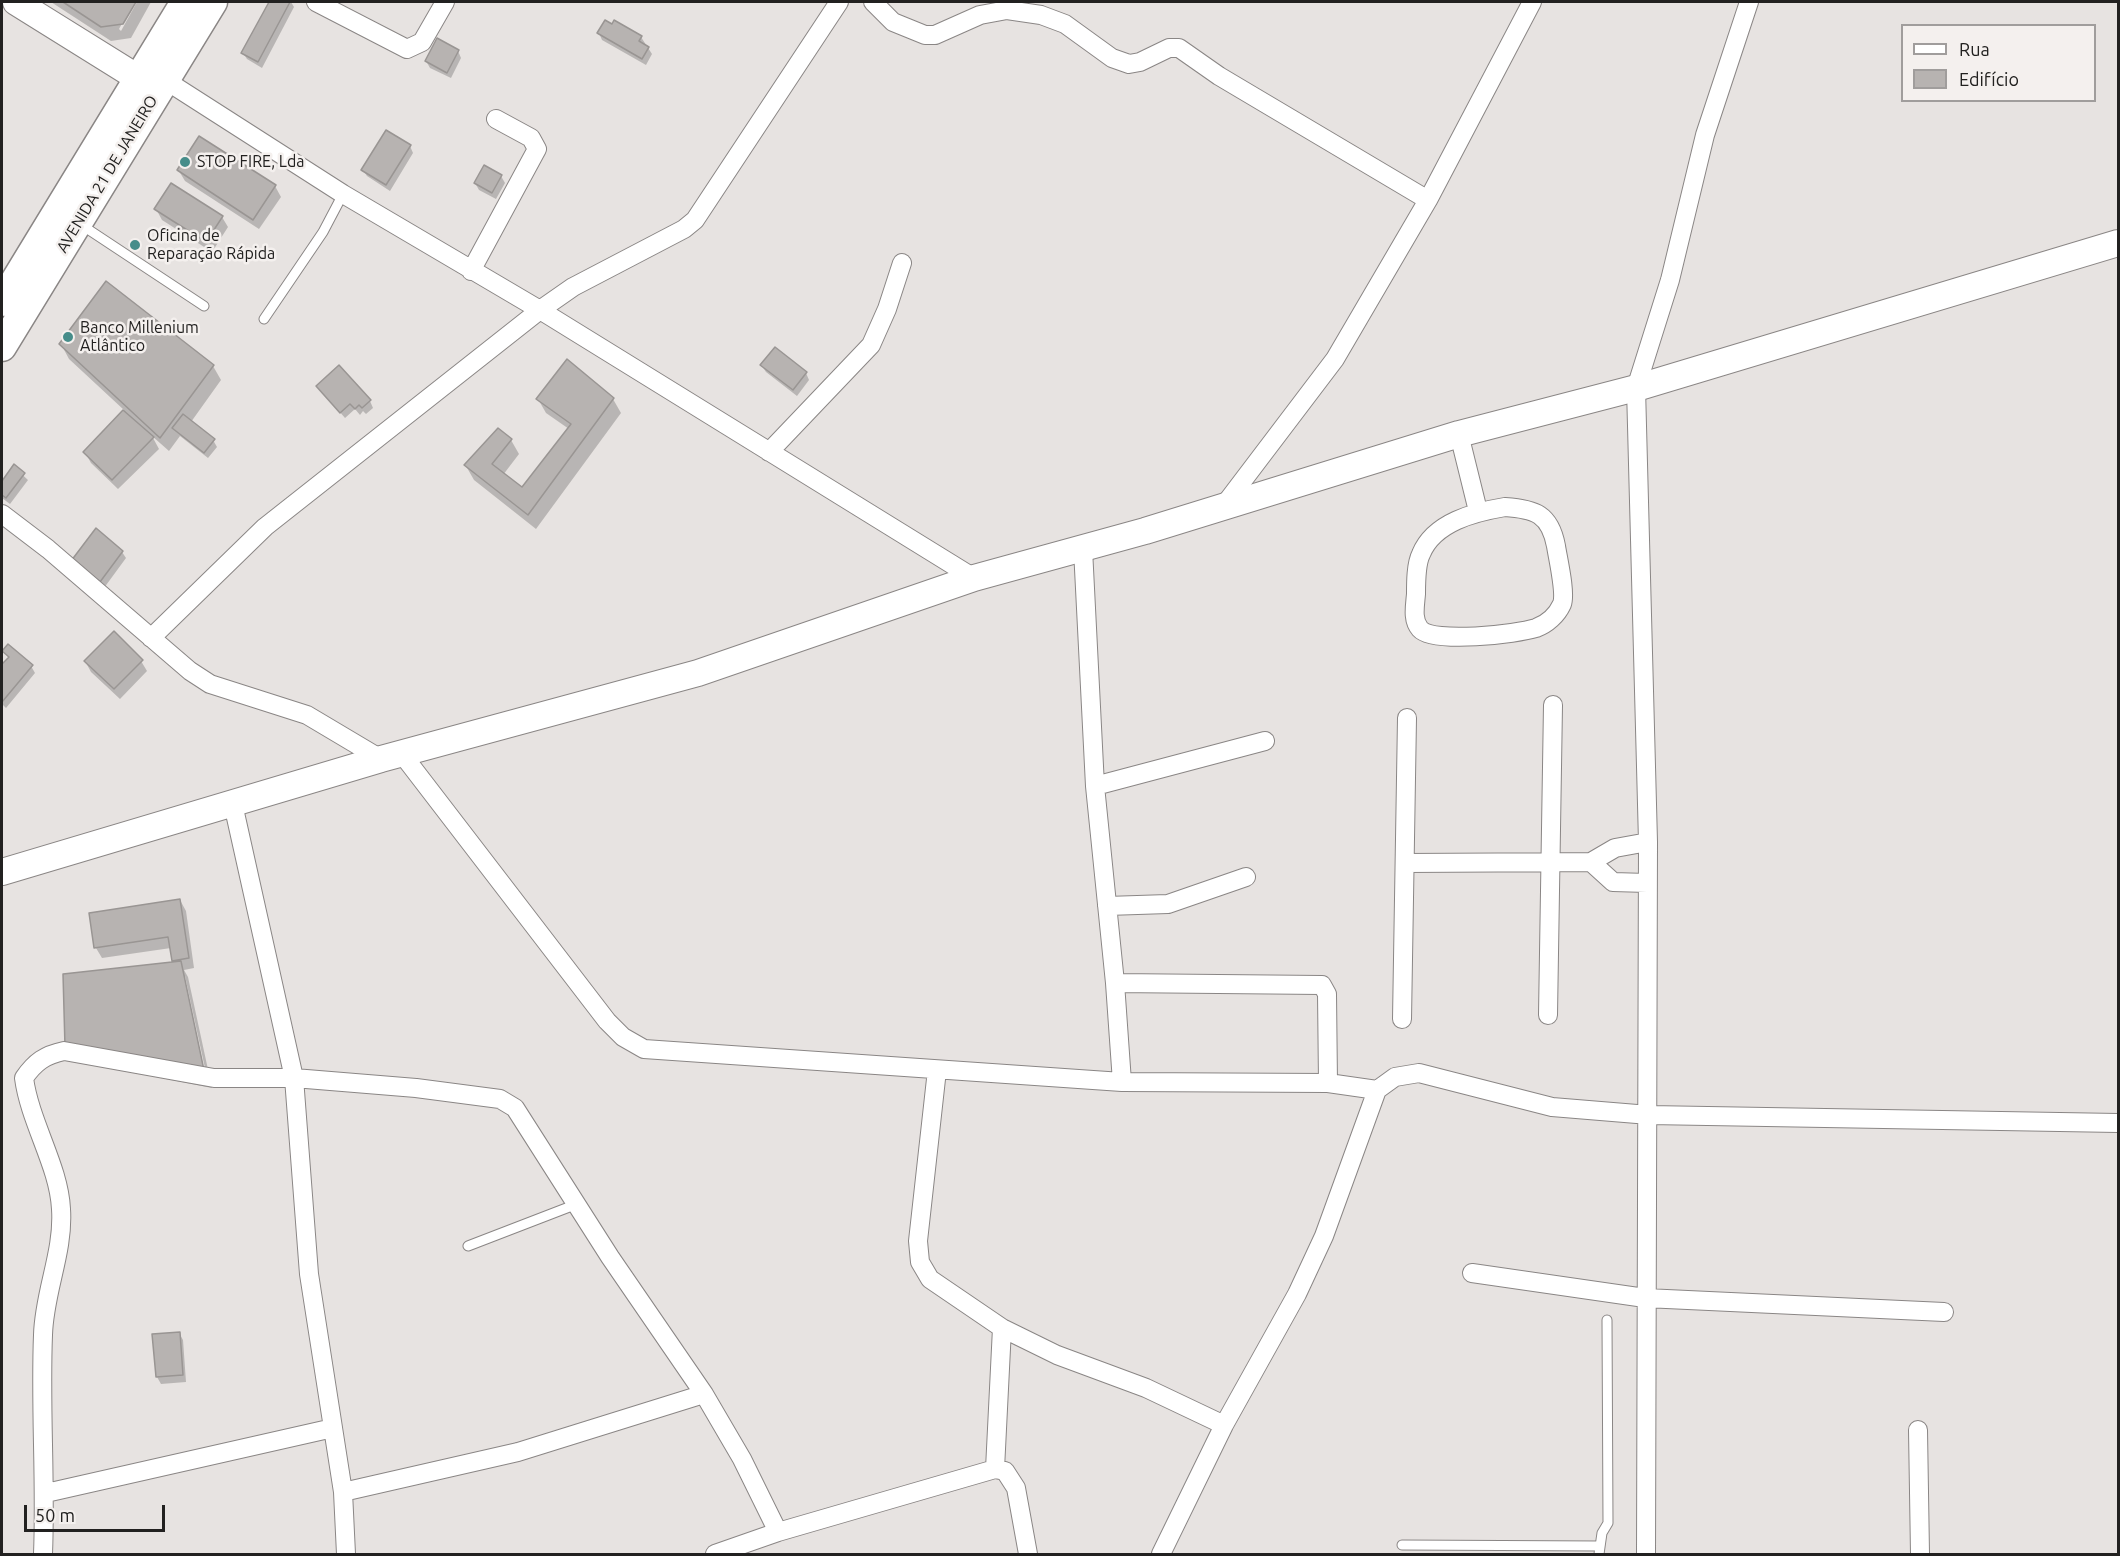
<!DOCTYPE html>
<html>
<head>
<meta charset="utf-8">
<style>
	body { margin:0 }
	#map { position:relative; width:2120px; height:1556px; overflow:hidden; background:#e7e3e1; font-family:Ubuntu,sans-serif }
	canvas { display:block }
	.frame { position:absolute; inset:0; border:3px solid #222120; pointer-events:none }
	.legend { position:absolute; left:1901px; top:24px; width:195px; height:78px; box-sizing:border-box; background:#f4f0ee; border:2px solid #a09d9c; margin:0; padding:8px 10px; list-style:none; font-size:18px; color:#222120 }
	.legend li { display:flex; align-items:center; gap:12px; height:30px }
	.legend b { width:30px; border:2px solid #a09d9c }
	.scale { position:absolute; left:24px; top:1505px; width:141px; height:27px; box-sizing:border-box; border:3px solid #222120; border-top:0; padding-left:8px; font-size:18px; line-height:21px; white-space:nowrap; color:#222120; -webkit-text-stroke:4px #f4f0ee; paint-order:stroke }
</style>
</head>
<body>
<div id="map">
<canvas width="2120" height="1556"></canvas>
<div class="frame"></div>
<ul class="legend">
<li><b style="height:8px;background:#fff"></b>Rua</li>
<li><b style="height:16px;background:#b7b3b1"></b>Edifício</li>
</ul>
<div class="scale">50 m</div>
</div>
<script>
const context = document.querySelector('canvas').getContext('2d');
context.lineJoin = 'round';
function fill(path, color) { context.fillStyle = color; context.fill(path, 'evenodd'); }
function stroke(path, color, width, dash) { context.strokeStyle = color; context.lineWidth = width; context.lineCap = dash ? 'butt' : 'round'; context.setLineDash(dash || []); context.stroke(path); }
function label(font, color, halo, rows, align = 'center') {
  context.font = font + ' Ubuntu,sans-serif'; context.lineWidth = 5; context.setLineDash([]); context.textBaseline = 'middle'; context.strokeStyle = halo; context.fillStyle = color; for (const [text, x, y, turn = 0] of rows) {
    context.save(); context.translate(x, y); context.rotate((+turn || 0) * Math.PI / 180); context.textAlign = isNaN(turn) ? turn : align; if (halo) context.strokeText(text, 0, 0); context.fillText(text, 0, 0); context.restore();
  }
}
fill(new Path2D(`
	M 51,2 L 134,2 L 119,29 L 121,31 L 137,2 L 151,2 L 131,38 L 111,41 Z
	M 270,2 L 291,2 L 294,7 L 262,68 L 247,59 L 243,53 Z
	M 599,33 L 641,37 L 652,54 L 646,65 L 602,40 Z
	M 458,51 L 461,58 L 451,78 L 430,68 L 426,61 Z
	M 410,146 L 413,153 L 390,191 L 367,176 L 363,170 Z
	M 179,171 L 275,186 L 281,197 L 259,229 L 185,181 Z
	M 501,176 L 505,183 L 496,199 L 479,190 L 475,183 Z
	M 156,209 L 222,217 L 228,227 L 212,252 L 162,220 Z
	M 61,344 L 213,366 L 221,380 L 191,422 L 213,440 L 217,447 L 208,458 L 180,436 L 169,451 L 152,436 L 159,449 L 118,489 L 91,463 L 85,452 L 124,410 L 69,359 Z
	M 762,366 L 806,373 L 809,380 L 797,396 L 766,372 Z
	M 318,387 L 370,401 L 373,408 L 366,414 L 363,411 L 360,415 L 355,409 L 345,418 Z
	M 538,399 L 613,399 L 621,413 L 536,529 L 474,480 L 466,466 L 511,440 L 519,454 L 503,475 L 522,490 L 569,429 L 546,413 Z
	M 14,467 L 28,480 L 10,504 L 2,498 L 2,483 Z
	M 122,552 L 126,558 L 104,588 L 77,568 Z
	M 4,651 L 31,666 L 35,673 L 6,708 L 2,704 L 2,667 L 9,659 Z
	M 85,661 L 141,661 L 147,671 L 120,699 L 91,672 Z
	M 180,900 L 186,911 L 194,968 L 184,970 L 188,977 L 212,1088 L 74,1061 L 175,963 L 171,948 L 102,958 L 96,948 ZM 182,976 L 185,976 L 208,1082 L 206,1083 Z
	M 179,1333 L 183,1340 L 186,1382 L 161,1384 L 157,1377 L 153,1336 Z`), '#0003');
const building = new Path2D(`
	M 63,2 L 136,2 L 123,24 L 101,27 Z
	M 269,2 L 290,2 L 258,62 L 241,53 Z
	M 605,20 L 612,24 L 614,20 L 642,36 L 639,41 L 649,47 L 642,59 L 597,33 Z
	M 437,38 L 459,50 L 447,73 L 425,61 Z
	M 386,130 L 411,145 L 386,185 L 361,170 Z
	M 199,136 L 276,185 L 253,220 L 177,170 Z
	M 484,165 L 502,175 L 492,193 L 474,183 Z
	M 171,183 L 223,216 L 206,242 L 154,209 Z
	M 106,281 L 214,365 L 160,438 L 59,344 Z
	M 775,347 L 807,372 L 793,390 L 760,365 Z
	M 567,359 L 614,398 L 528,515 L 464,465 L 498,428 L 512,439 L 492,464 L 522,487 L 571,424 L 536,399 Z
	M 339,365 L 371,400 L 362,408 L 359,405 L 355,409 L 350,404 L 340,413 L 316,386 Z
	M 123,410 L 154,437 L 112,480 L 83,452 Z
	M 183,414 L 215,439 L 204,453 L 172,428 Z
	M 14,464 L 25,473 L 6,498 L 2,495 L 2,481 Z
	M 96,528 L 123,551 L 100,582 L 71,561 Z
	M 114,631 L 143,660 L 114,689 L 84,661 Z
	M 8,644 L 33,665 L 2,702 L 2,664 L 9,657 L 2,651 Z
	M 180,899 L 189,958 L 172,961 L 168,937 L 94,948 L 89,913 Z
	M 181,961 L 205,1075 L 65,1047 L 63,974 Z
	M 180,1332 L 183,1375 L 156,1377 L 152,1334 Z`);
fill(building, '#b7b3b1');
stroke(building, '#999593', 1.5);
const lane = new Path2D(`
	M 80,224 L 204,306
	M 264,319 L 323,232 L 343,194
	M 468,1246 L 577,1204
	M 1402,1545 L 1600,1546
	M 1599,1554 L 1602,1533 L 1608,1523 L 1607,1320`);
const street = new Path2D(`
	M 316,2 L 407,49 L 422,42 L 445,2
	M 873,2 L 893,22 L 925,35 L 935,35 L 980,15 L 1007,10 L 1041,15 L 1065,24 L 1112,58 L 1129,64 L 1140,62 L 1169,48 L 1179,48 L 1219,76 L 1428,200
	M 165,80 L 343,194 L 540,310 L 974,578
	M 471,271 L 537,149 L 531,138 L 496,119
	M 1459,434 L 1478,511
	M 769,452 L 871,345 L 887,309 L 902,263
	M 1505,507 C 1535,509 1550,514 1556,546 C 1558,559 1566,593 1562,604 C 1557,615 1547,624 1536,628 C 1517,634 1433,644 1420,629 C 1412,620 1415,606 1416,594 C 1416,582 1416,564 1421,554 C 1434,522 1475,512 1505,507 Z
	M 1222,508 L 1335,359 L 1428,200 L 1532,2
	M 2,514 L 48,549 L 190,671 L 210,684 L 307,715 L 381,759
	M 1083,549 L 1095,786 L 1115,983 L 1122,1082
	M 151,638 L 265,527 L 540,310 L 573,287 L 684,229 L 695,220 L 839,2
	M 402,754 L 607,1021 L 623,1037 L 644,1049 L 1122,1082 L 1328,1083 L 1377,1090
	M 1095,786 L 1265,741
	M 233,804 L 294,1078 L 309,1274 L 343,1492 L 346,1554
	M 1591,862 L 1613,882 L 1647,883
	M 1405,863 L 1591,862 L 1615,848 L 1648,842
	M 1107,906 L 1168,904 L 1246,877
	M 1115,983 L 1322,985 L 1327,994 L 1328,1083
	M 1548,1015 L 1553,705
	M 1402,1019 L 1407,718
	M 937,1070 L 918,1241 L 920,1262 L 930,1279 L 1002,1328 L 1057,1355 L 1146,1388 L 1224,1425
	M 1472,1273 L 1645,1298 L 1944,1312
	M 1918,1430 L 1920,1554
	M 995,1469 L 1002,1328
	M 343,1492 L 518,1452 L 704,1394
	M 46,1493 L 333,1428
	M 43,1554 C 46,1481 40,1408 43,1335 C 44,1292 64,1252 61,1209 C 59,1166 30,1123 24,1078 C 35,1062 45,1055 64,1051 L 214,1078 L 294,1078 L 416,1088 L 500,1099 L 515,1108 L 610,1257 L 704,1394 L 742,1459 L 778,1532
	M 715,1554 L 778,1532 L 995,1469 L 1005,1471 L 1016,1488 L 1028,1554
	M 1161,1554 L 1224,1425 L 1297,1294 L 1324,1236 L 1377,1090 L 1395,1077 L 1419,1073 L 1552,1107 L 1649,1115 L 2118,1123
	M 1646,1554 L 1648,842 L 1636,388 L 1670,280 L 1705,135 L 1749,2`);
const secondary = new Path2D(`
	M 16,2 L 138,78
	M 2,872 L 381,759 L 698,673 L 974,578 L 1145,531 L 1459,434 L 1636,388 L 2118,243`);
const primary = new Path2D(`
	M 2,302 L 185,2
	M 2,347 L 213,2`);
stroke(lane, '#8a8685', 11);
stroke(street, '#8a8685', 20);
stroke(secondary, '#8a8685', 28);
stroke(primary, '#8a8685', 31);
stroke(lane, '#fff', 9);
stroke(street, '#fff', 18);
stroke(secondary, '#fff', 26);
stroke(primary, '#fff', 28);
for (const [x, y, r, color] of [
	[185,162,6,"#468d8a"],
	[135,245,6,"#468d8a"],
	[68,337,6,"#468d8a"]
]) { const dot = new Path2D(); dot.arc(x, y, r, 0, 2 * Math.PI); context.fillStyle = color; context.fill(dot); stroke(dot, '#f4f0ee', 2); }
label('16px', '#222120', '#f4f0ee', [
	["STOP FIRE, Lda",197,162],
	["Oficina de",147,236],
	["Reparação Rápida",147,254],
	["Banco Millenium",80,328],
	["Atlântico",80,346]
], 'left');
label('16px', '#222120', '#f4f0ee', [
	["AVENIDA 21 DE JANEIRO",107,174,-59]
]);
</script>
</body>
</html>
